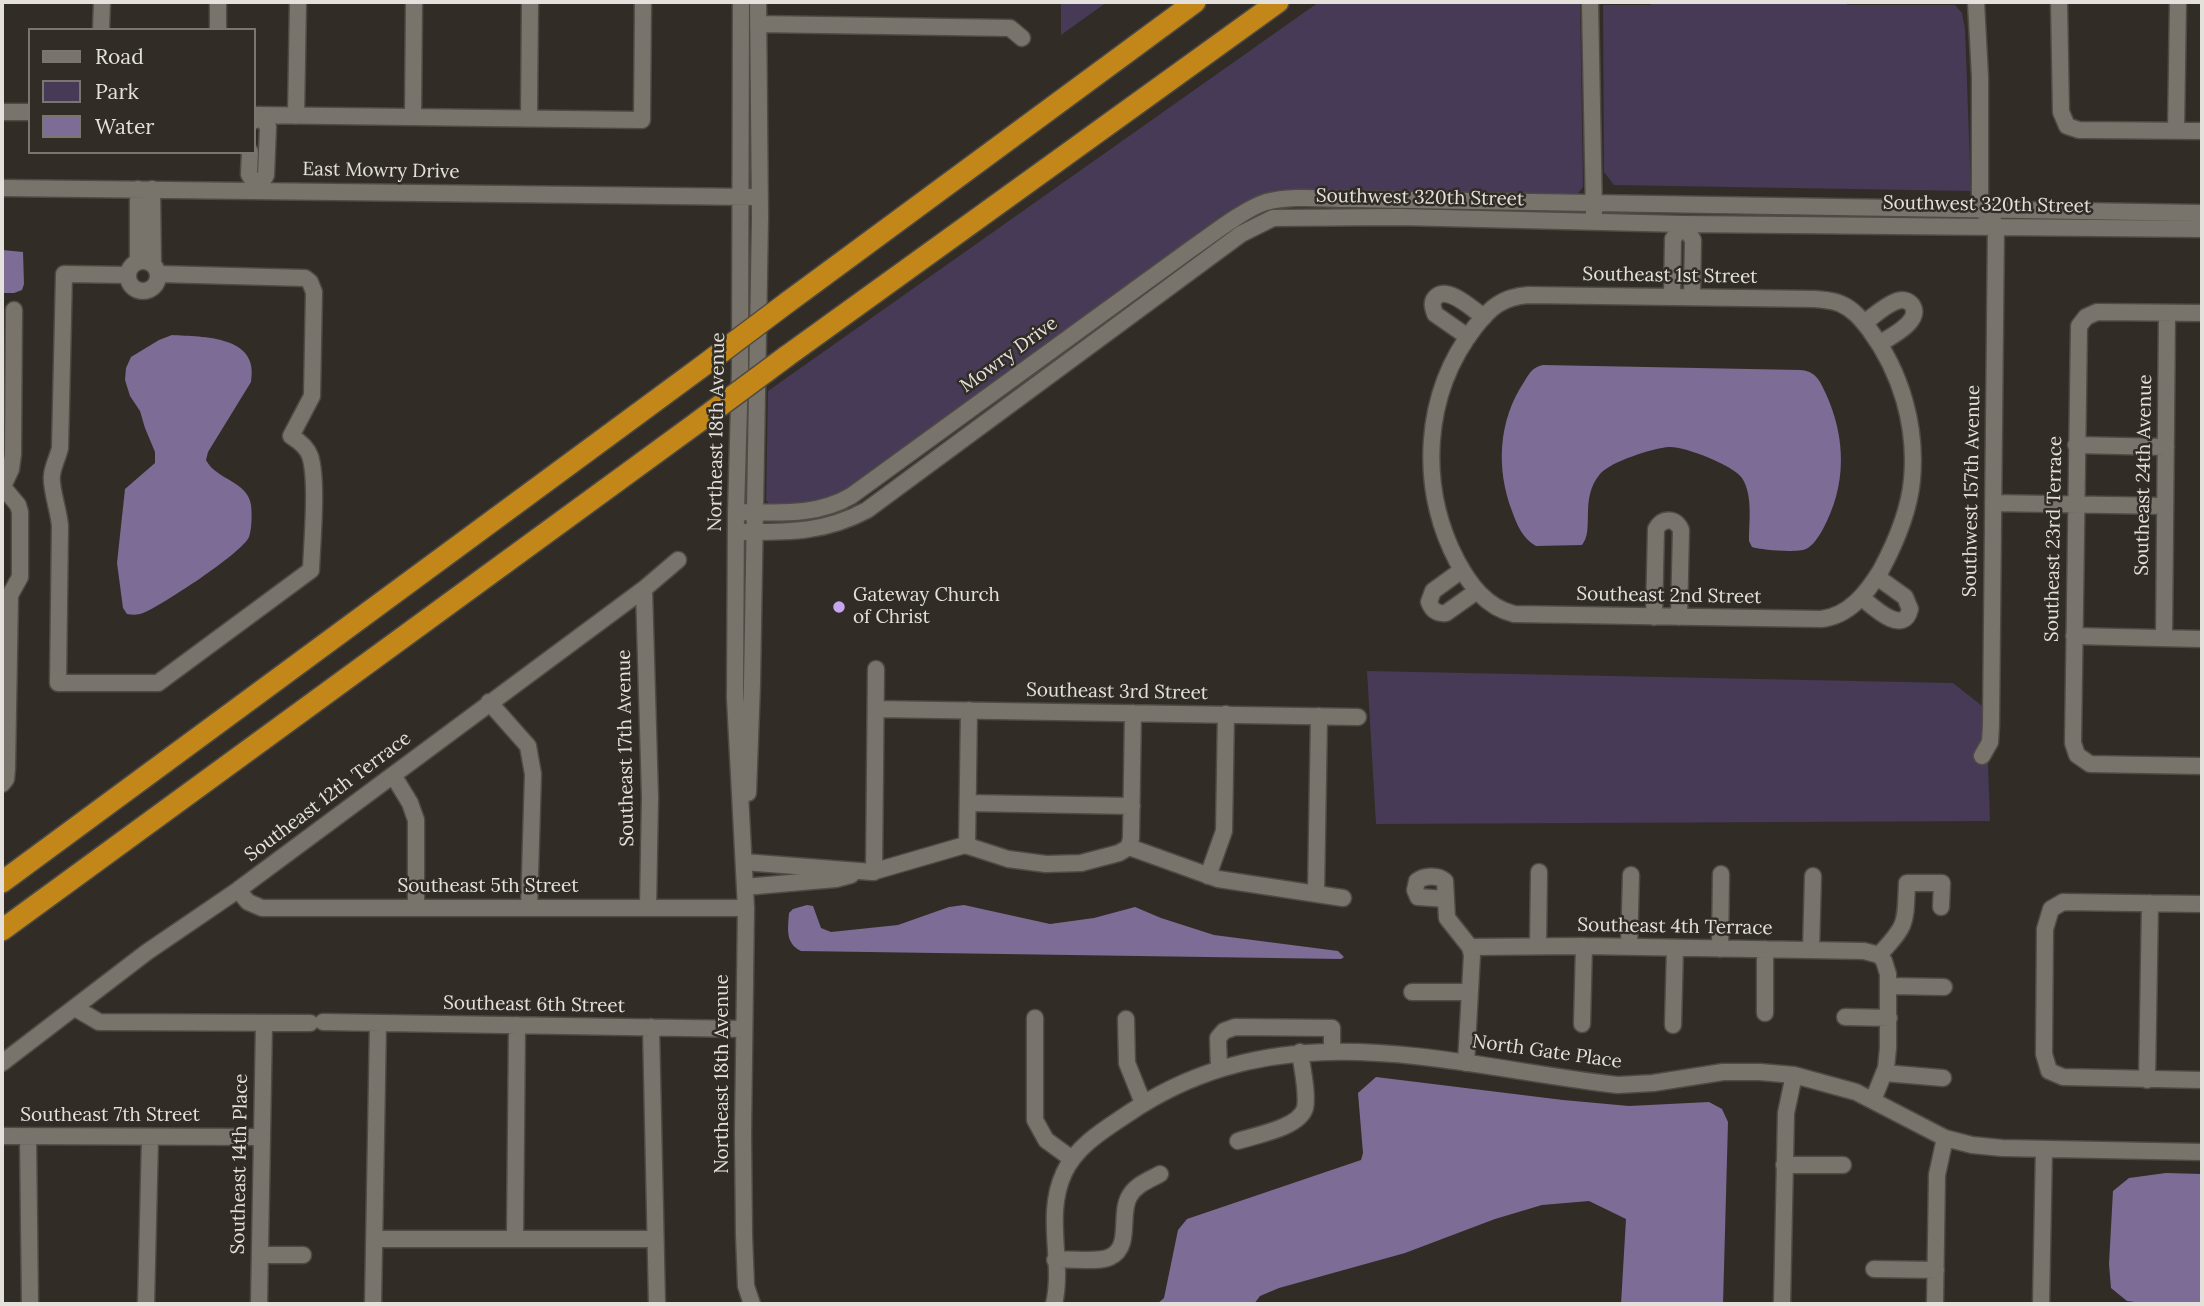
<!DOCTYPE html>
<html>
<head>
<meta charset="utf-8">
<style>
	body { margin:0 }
	#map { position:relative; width:2204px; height:1306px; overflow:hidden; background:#312d26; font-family:Lora,serif }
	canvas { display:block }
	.frame { position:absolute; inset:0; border:4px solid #e4e1dc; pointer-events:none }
	.legend { position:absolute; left:28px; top:28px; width:228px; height:126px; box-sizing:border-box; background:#312d26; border:2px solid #79756f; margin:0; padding:9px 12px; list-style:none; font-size:21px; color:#e4e1dc }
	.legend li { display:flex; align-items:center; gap:14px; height:35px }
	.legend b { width:35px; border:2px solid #79756f }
</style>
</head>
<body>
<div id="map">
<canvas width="2204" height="1306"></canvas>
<div class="frame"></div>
<ul class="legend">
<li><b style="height:9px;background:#78736b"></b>Road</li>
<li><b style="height:19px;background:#463a57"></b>Park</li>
<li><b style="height:19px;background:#7d6c96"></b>Water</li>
</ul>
</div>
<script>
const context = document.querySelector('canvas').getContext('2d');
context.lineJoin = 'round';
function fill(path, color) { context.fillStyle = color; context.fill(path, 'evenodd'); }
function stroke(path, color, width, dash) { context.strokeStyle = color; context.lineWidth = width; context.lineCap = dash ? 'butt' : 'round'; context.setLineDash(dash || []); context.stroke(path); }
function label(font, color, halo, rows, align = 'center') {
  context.font = font + ' Lora,serif'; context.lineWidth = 5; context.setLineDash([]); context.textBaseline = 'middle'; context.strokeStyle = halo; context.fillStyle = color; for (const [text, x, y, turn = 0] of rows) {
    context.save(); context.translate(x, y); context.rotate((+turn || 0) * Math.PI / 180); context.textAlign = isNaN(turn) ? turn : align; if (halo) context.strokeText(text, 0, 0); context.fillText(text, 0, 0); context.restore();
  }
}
fill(new Path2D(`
	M 1061,2 L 1107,2 L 1061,35 Z
	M 1319,2 L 1580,2 L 1583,187 L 1575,197 L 1270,195 L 849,491 L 823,502 L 771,506 L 766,500 L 768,391 Z
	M 1652,2 L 1847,2 L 1847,5 L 1955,5 L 1962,13 L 1965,29 L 1971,191 L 1614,185 L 1604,172 L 1603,5 L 1651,5 Z
	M 1367,671 L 1953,683 L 1986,709 L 1990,821 L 1376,824 Z`), '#463a57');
fill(new Path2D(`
	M 2,250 L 23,252 L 24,284 L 22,290 L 14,293 L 2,293 Z
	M 172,335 C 203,337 260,335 251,382 L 208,452 L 206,460 C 216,480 248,481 251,505 C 252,514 252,528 249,537 C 242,553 161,606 143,613 C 138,615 133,615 127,614 L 123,608 L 117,563 L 125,489 L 155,463 L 155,452 L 145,428 L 140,411 L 130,396 L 125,380 L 126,368 L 131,357 L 159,340 Z
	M 1543,365 L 1800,370 C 1816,371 1820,381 1826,394 C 1846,438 1847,485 1823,529 C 1819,536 1813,546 1806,549 C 1796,553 1761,550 1752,547 L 1749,541 C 1749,521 1753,495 1742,478 C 1733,465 1684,446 1669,447 C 1653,448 1610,462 1600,474 C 1579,499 1595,529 1582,545 L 1536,546 C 1523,539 1517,525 1512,511 C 1496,469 1498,421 1524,382 C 1529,374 1532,367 1543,365 Z
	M 807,905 L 813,906 L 821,928 L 831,932 L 898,925 L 949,907 L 964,905 L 1050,924 L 1094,918 L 1135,907 L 1161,918 L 1214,935 L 1338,951 L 1344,957 L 1341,959 L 801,951 C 785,943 788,929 789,913 L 793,909 Z
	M 1376,1077 L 1563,1100 L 1629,1106 L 1709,1102 L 1722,1109 L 1728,1122 L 1723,1304 L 1621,1304 L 1626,1219 L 1589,1201 L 1542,1205 L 1495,1219 L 1405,1253 L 1279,1288 L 1260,1296 L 1254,1304 L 1157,1304 L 1164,1298 L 1178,1230 L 1187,1219 L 1361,1160 L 1363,1153 L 1358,1093 Z
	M 2166,1173 L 2202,1174 L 2202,1304 L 2150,1304 L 2127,1301 L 2111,1288 L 2109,1264 L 2113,1191 L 2129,1178 Z`), '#7d6c96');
const minor = new Path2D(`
	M 741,2 L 740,371 L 736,512 L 735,698 L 746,908 L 743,1133 L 744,1235 L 746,1286 L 752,1304
	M 1590,2 L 1594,213
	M 1976,2 L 1980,77 L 1980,208 L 1996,225 L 1991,725 L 1990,742 L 1982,756
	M 2059,2 L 2061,112 L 2067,126 L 2079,130 L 2202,131
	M 758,24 L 1010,28 L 1022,38
	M 101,30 L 102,2
	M 218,30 L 218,2
	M 2,112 L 30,112
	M 254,115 L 642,120 L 643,2
	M 296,116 L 298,2
	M 413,117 L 414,2
	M 529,118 L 530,2
	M 256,120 L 260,115 L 268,127 L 266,175 L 258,190
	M 2176,131 L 2178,2
	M 250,152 L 249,174 L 258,190
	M 2,188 L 752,197
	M 152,189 L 153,264
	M 1683,224 L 1693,240 L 1692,297
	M128 276a15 15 0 1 1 30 0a15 15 0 1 1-30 0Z
	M 138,262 L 138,189
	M 128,275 L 64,274 L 60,448 C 58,457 53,466 52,475 C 50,487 59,511 60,526 L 58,683 L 158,683 L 311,570 C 312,542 318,480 310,456 C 307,447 299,441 291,436 L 312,396 L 314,292 L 310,282 L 305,278 L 159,274
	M 1528,295 L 1815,299 C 1824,300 1833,300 1841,304 C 1853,309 1861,319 1869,329 C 1901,372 1917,426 1912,480 C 1909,512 1896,542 1881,570 C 1867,593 1849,616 1821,619 L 1514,614 C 1486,607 1470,585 1457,561 C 1418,486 1423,394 1475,327 C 1490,308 1502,297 1528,295 Z
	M 1672,296 L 1673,239 L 1683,224
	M 2202,313 L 2097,312 L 2086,317 L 2079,326 L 2073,743 L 2077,755 L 2090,764 L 2202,766
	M 1864,323 C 1874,316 1885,305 1897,301 C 1902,299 1908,300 1912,305 C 1923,321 1890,337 1879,344
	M 1468,337 L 1435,314 C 1433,308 1431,303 1435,298 C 1447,284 1473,310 1484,317
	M 2076,445 L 2166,447
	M 2,486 L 18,505 L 20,512 L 20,577 L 10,595 L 7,768 L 6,779 L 2,784
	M 3,486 L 11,469 L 13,454 L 14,310
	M 1993,503 L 2165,506
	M 736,512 C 776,512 815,517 851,496 L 1191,249 C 1210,236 1244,209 1266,202 C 1292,195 1323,199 1349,199 L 2202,213
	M 736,532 C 785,532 822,534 867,510 L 1241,234 L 1273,218 L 1400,217 L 1683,224 L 2202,229
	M 1462,570 L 1433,591 L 1429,602 C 1432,610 1436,614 1446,613 L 1477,591
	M 644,589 L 650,797 L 648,908
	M 1861,597 C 1872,606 1904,637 1910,609 L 1905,597 L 1877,577
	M 1654,617 L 1656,529 C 1663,517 1676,518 1681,530 L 1679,617
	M 2074,636 L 2202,639
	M 2164,638 L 2167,313
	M 489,702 L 528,746 L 533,774 L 529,908
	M 876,709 L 1358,717
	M 393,775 L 410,803 L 416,820 L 416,908
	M 748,793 L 752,684 L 760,218 L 758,2
	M 968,803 L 1132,806
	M 967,846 L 969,710
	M 1129,847 L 1218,879 L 1343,898
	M 1129,847 L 1131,838 L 1133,713
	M 744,862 L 872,872 L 965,845 L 1008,859 L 1046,864 L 1081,863 L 1119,853 L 1129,847
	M 874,872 L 876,669
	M 1208,876 L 1224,831 L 1226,714
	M 745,887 L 836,879 L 851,875
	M 238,890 L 248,902 L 262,908 L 746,908
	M 1316,894 L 1319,716
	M 1446,899 L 1418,897 L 1415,890 L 1417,881 C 1425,875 1438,875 1445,881 L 1447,918 L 1470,947 L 1472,955 L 1466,1063
	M 2202,904 L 2063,902 L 2051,909 L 2045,929 L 2044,1054 L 2049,1071 L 2063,1077 L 2202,1080
	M 1538,946 L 1539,872
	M 1470,947 L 1584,946 L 1864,951 L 1879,955
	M 1629,947 L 1631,875
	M 1720,949 L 1721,874
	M 1811,950 L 1813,876
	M 1879,955 C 1908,924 1905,924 1907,883 L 1942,883 L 1941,907
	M 1889,986 L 1944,987
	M 1412,992 L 1468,992
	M 75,1008 L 99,1022 L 310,1023
	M 1765,1013 L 1765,949
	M 1845,1017 L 1889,1018
	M 1035,1018 L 1035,1120 L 1046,1140 L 1072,1159
	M 1126,1019 L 1127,1063 L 1143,1103
	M 323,1022 L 744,1029
	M 1582,1024 L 1584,946
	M 1673,1025 L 1675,949
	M 651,1027 L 657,1304
	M 2,1063 L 147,952 L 238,890 L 644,589 L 678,560
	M 1219,1069 L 1218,1038 L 1224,1031 L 1235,1027 L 1332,1028 L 1332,1050
	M 1884,1073 L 1943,1078
	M 2147,1080 L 2150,903
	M 1873,1100 L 1886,1068 L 1888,1048 L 1888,974 L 1884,961 L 1879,955
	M 2,1136 L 261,1137
	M 28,1137 L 30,1304
	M 1238,1141 C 1256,1135 1299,1128 1305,1108 C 1308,1094 1302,1067 1300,1052
	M 1784,1165 L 1843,1165
	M 515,1238 L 517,1025
	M 374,1239 L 654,1239
	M 261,1255 L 303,1255
	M 1055,1260 C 1070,1258 1098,1263 1110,1257 C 1132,1247 1119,1215 1129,1197 C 1135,1185 1149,1180 1160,1174
	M 1874,1269 L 1936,1270
	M 146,1304 L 150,1138
	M 259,1304 L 264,1024
	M 373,1304 L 378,1023
	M 1054,1304 C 1064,1261 1044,1216 1064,1173 C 1076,1146 1105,1129 1129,1113 C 1284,1008 1450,1066 1618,1085 L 1653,1083 L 1723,1072 L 1760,1072 L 1794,1075 L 1856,1092 L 1945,1138 L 1972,1145 L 2002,1148 L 2202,1152
	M 1782,1304 L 1786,1113 L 1794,1075
	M 1935,1304 L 1937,1175 L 1945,1138
	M 2041,1304 L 2044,1149`);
const highway = new Path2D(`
	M 788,302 L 1195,2
	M 787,356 L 1278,2
	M 2,882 L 700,368
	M 2,930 L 698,422`);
stroke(minor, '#4e4a44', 19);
stroke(highway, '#4e4a44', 24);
stroke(minor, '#78736b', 16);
stroke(highway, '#c28718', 21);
const highwayBridge = new Path2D(`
	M 700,368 L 788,302
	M 698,422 L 787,356`);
stroke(highwayBridge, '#4e4a44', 24, []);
stroke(highwayBridge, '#c28718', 21);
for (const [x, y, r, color] of [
	[839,607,7,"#c6a6f0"]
]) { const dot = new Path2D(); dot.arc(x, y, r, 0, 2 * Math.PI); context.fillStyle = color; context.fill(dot); stroke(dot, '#312d26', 2.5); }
label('19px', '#e4e1dc', '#312d26', [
	["East Mowry Drive",381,171,1],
	["Southwest 320th Street",1420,198,1],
	["Southwest 320th Street",1987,205,1],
	["Southeast 1st Street",1670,276,1],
	["Mowry Drive",1009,355,-36],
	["Northeast 18th Avenue",717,432,-89],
	["Southeast 24th Avenue",2144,475,-89],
	["Southwest 157th Avenue",1972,491,-89],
	["Southeast 23rd Terrace",2054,539,-89],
	["Southeast 2nd Street",1669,596,1],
	["Southeast 3rd Street",1117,692,1],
	["Southeast 17th Avenue",626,748,-91],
	["Southeast 12th Terrace",328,797,-37],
	["Southeast 5th Street",488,887],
	["Southeast 4th Terrace",1675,927,1],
	["Southeast 6th Street",534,1005,1],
	["North Gate Place",1547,1052,8],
	["Northeast 18th Avenue",723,1074,-90],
	["Southeast 7th Street",110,1116],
	["Southeast 14th Place",240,1164,-89]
]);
label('19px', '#e4e1dc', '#312d26', [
	["Gateway Church",853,596],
	["of Christ",853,618]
], 'left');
</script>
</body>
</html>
